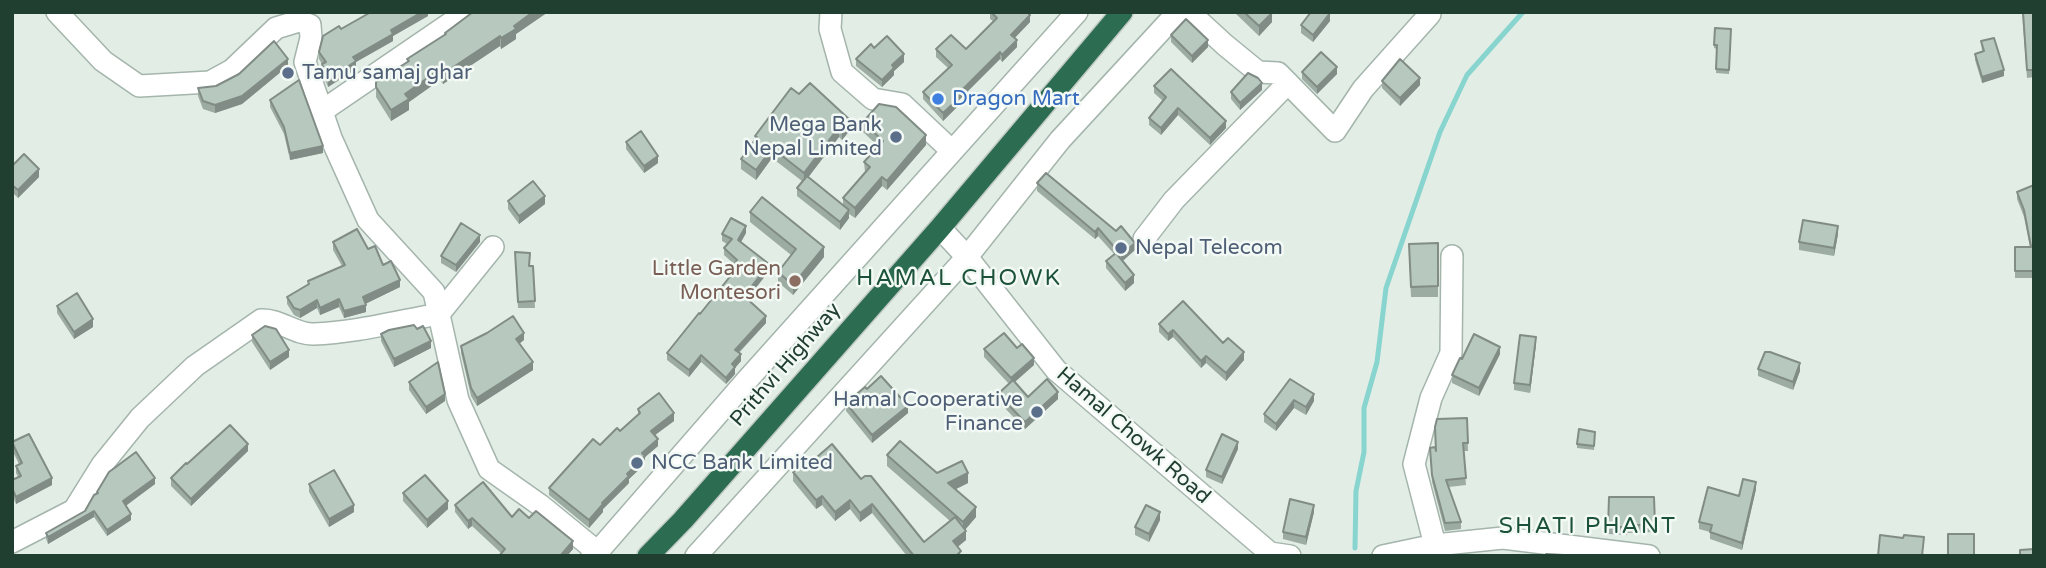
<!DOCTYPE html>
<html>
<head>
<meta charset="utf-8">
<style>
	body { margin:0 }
	#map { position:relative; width:2046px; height:568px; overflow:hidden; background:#e2ede6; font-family:"Varela Round",sans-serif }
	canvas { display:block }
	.frame { position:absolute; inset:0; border:14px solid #213f30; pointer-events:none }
</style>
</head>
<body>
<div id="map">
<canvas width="2046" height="568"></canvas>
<div class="frame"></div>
</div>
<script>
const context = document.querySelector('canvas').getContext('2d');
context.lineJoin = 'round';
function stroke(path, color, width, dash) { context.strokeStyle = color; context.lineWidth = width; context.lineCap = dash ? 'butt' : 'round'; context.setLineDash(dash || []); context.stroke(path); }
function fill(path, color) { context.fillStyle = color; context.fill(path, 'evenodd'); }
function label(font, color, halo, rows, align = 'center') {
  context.font = font + ' "Varela Round",sans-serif'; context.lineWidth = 5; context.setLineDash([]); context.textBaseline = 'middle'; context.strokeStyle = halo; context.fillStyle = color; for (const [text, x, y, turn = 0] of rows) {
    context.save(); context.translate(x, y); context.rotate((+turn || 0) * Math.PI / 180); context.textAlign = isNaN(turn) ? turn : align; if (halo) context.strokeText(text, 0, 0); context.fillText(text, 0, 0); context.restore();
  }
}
stroke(new Path2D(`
	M 1355,548 L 1356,491 L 1364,452 L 1364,408 L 1377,362 L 1386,288 L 1440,132 L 1467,75 L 1523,12`), '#88d4cf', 5);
const minor = new Path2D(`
	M 57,12 L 103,61 L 139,86 L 210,82 L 232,70 L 276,28 L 299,21 L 310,25 L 311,38 L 305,62 L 331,138 L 368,220 L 434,292 L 458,400 L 489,469 L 540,505 L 589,545 L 595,556
	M 831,12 L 830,29 L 842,72 L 873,99 L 902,104 L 952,151
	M 1189,12 L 1225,45 L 1258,72 L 1278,73 L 1335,131 L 1363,89 L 1430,14
	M 322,111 L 467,12
	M 940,228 L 967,257 L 1056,370 L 1270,553 L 1290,556
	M 1144,239 L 1174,200 L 1288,83
	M 12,542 L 74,510 L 102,465 L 140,418 L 195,366 L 261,320 C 280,319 296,335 314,334 C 354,333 399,321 439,314 L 493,247
	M 1435,545 L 1414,464 L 1431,398 L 1451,353 L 1452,256
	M 594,556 L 748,379 L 1077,12
	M 696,556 L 967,257 L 1060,140 L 1178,12
	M 1383,556 L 1435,545 L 1503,538 L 1649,556`);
const highway = new Path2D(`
	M 648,556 L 683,520 L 940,228 L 1122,12`);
stroke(minor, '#a4b5ac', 24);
stroke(highway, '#c1c9c5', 24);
stroke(minor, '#fff', 21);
stroke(highway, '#2c6c51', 21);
fill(new Path2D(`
	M 428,12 L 428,16 L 393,36 L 393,41 L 356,62 L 356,69 L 328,87 L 322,72 L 322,64 L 319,59 L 319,52 L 341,29 Z
	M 473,12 L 548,12 L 516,34 L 516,39 L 501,49 L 500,46 L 443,84 L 440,80 L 409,102 L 409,110 L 391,121 L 376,97 L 376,82 L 407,63 L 407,59 L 445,35 L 445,33 Z
	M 990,12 L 1027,12 L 1030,22 L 1014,38 L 1017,47 L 1002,62 L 1000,59 L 957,102 L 957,107 L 943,121 L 923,99 L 923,92 L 948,68 L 936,57 L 936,49 L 966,49 L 993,21 L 990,19 Z
	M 1234,12 L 1271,12 L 1272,22 L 1259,36 Z
	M 2022,12 L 2034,12 L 2034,77 L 2027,78 Z
	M 1330,21 L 1313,42 L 1301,33 L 1301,25 Z
	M 1715,28 L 1731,29 L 1729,74 L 1716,73 L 1717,49 L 1714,48 Z
	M 1171,35 L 1208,47 L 1192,63 L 1171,42 Z
	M 1981,41 L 2004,76 L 1982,83 L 1975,60 L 1975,54 L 1982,51 Z
	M 874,48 L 904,62 L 894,71 L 894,75 L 882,87 L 856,66 L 856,59 Z
	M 288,66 L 242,104 L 215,113 L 203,109 L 198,96 L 198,88 L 216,86 Z
	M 1302,72 L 1337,74 L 1317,94 L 1302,79 Z
	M 1382,81 L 1420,85 L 1400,106 L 1382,88 Z
	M 1154,86 L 1226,128 L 1210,145 L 1178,115 L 1161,135 L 1149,125 L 1149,118 L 1163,101 L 1154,93 Z
	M 791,88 L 850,130 L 842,140 L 839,137 L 808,177 L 843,205 L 843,198 L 865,172 L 864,162 L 878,146 L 863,132 L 863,122 L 926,145 L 887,190 L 882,186 L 855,218 L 849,214 L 849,218 L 840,230 L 797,196 L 797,188 L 802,181 L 772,158 L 756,180 L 741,169 L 741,159 L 755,140 L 755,136 Z
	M 1262,90 L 1240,110 L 1231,99 L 1231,92 Z
	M 270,100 L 323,153 L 290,160 L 284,134 L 270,107 Z
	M 626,142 L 658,163 L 644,173 L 626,149 Z
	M 12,166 L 39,177 L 18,198 L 12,192 Z
	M 1037,183 L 1135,250 L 1123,261 L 1134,283 L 1125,291 L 1106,268 L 1106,261 L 1114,254 L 1098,236 L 1095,239 L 1037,191 Z
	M 2034,185 L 2034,278 L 2015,278 L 2015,247 L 2030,247 L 2024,217 L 2017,199 L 2017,192 Z
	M 508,201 L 545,204 L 519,224 L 508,209 Z
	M 750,212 L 824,257 L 793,295 L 778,282 L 778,272 L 791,255 L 750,222 Z
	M 746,233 L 741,242 L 769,271 L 747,299 L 766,323 L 739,353 L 741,361 L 735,368 L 735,374 L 726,384 L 701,362 L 689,377 L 667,360 L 667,353 L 700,314 L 733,274 L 733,266 L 734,264 L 724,255 L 724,248 L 727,244 L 722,241 L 722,234 Z
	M 1838,234 L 1834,256 L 1799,250 L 1799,242 Z
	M 333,242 L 368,249 L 383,265 L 400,287 L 365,304 L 366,312 L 344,318 L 339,307 L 320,315 L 317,308 L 300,318 L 294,315 L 287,304 L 287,297 L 308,284 L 308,281 L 342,266 L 333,250 Z
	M 480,242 L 456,272 L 441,263 L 441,256 Z
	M 1438,243 L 1438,297 L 1411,297 L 1409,254 Z
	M 515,252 L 529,266 L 533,266 L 535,308 L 518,308 Z
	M 57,306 L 93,327 L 74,339 L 57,313 Z
	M 1159,324 L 1223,343 L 1244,360 L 1226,381 L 1206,363 L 1201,368 L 1173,337 L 1168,341 L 1159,332 Z
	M 417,329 L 431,348 L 394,367 L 381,341 L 381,334 Z
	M 252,335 L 289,357 L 270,370 L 252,342 Z
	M 524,340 L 519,344 L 533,370 L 477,406 L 471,396 L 461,353 L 461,346 Z
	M 1536,344 L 1530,393 L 1514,390 L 1514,383 Z
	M 1017,348 L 1034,365 L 1015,382 L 1028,397 L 1058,399 L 1025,429 L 998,401 L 998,394 L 1009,384 L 984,357 L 984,349 Z
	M 1500,354 L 1479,396 L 1452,383 L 1452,375 L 1462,359 Z
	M 1758,369 L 1800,371 L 1793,390 L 1758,376 Z
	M 1290,379 L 1314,401 L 1306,415 L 1294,408 L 1276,431 L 1264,422 L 1264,414 Z
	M 409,382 L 445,401 L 426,414 L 409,390 Z
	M 867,389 L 908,413 L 872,443 L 846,411 L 846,403 Z
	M 638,409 L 674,421 L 655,435 L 658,446 L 645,457 L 645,464 L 629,479 L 629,483 L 603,509 L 603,512 L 589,528 L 549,495 L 549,488 L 600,445 L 620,431 L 638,415 Z
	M 1467,418 L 1468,451 L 1463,451 L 1466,485 L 1449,487 L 1461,522 L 1461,529 L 1445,531 L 1432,482 L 1430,448 L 1436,450 Z
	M 1595,432 L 1594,450 L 1577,448 L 1577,444 Z
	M 12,442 L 52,485 L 16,504 L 12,495 L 12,480 L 18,477 L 16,473 L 16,466 L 19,464 L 12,450 Z
	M 1238,449 L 1222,484 L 1206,477 L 1206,470 Z
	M 248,451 L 191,506 L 171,486 L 171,478 L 187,464 Z
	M 887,455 L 968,483 L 956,489 L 976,517 L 965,530 L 966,540 L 958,547 L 961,556 L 907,556 L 872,513 L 860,522 L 850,509 L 835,521 L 822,505 L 816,509 L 793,481 L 793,472 L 809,464 L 861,479 L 924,542 L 950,521 L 887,466 Z
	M 155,484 L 126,505 L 131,520 L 107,536 L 94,517 L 48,544 L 46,539 L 46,533 L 85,511 L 97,494 L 97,492 Z
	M 309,484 L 354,512 L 329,527 L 309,492 Z
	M 1756,489 L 1742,550 L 1710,539 L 1710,532 L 1699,529 L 1699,522 L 1739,496 Z
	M 403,493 L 448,509 L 427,528 L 403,501 Z
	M 1609,497 L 1654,497 L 1655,532 L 1627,533 L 1627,535 L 1608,534 Z
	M 455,505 L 512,517 L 529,518 L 573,549 L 567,556 L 499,556 L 501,553 L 472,526 L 468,529 L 455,512 Z
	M 1314,512 L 1306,545 L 1283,539 L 1283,532 Z
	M 1160,520 L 1149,542 L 1135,535 L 1135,527 Z`), '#9daca3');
fill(new Path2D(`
	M 422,12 L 428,12 L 428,16 L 393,36 L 393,41 L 356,62 L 356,69 L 328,87 L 328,80 L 353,57 L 391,30 Z
	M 533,12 L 548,12 L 516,34 L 516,39 L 501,49 L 501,38 L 514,26 Z
	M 1272,13 L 1272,22 L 1259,36 L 1259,26 Z
	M 1330,13 L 1330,21 L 1313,42 L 1313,35 Z
	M 1030,15 L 1030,22 L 1011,42 L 1011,35 Z
	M 500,36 L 500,46 L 443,84 L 443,74 Z
	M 1017,40 L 1017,47 L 1002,62 L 1002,55 Z
	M 1208,40 L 1208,47 L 1192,63 L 1192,56 Z
	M 1000,52 L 1000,59 L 957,102 L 957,107 L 943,121 L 943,113 L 955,97 Z
	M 904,54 L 904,62 L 894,71 L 894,75 L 882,87 L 882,80 L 892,65 Z
	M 288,59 L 288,66 L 242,104 L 215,113 L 215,105 Z
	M 1337,67 L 1337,74 L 1317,94 L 1317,87 Z
	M 440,69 L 440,80 L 409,102 L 409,110 L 391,121 L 391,110 L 405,94 Z
	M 2004,70 L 2004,76 L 1982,83 L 1982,77 Z
	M 1420,78 L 1420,85 L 1400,106 L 1400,98 Z
	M 1262,83 L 1262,90 L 1240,110 L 1240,103 Z
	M 1178,108 L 1178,115 L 1161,135 L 1161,128 Z
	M 850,120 L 850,130 L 842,140 L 842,130 Z
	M 1226,121 L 1226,128 L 1210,145 L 1210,138 Z
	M 839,127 L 839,137 L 804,183 L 804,173 Z
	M 926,135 L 926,145 L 887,190 L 887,181 Z
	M 323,146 L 323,153 L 290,160 L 290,153 Z
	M 772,148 L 772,158 L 756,180 L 756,170 Z
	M 658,156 L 658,163 L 644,173 L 644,166 Z
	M 39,169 L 39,177 L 18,198 L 18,190 Z
	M 882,177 L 882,186 L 855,218 L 855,208 Z
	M 545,196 L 545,204 L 519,224 L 519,216 Z
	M 849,210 L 849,218 L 840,230 L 840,222 Z
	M 746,226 L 746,233 L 738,247 L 738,240 Z
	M 1838,226 L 1838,234 L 1834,256 L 1834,248 Z
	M 1098,228 L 1098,236 L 1095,239 L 1095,232 Z
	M 480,235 L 480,242 L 456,272 L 456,265 Z
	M 1135,243 L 1135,250 L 1121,262 L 1121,255 Z
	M 824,247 L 824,257 L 793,295 L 793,285 Z
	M 769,264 L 769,271 L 744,303 L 744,296 Z
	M 1134,275 L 1134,283 L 1125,291 L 1125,283 Z
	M 400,280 L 400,287 L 363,305 L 363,297 Z
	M 339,299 L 339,307 L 320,315 L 320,308 Z
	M 317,300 L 317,308 L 300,318 L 300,310 Z
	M 366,305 L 366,312 L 344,318 L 344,311 Z
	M 766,316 L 766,323 L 735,356 L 735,350 Z
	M 93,319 L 93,327 L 74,339 L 74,332 Z
	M 1173,330 L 1173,337 L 1168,341 L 1168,334 Z
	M 524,333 L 524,340 L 516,346 L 516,339 Z
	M 1536,337 L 1536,344 L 1530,393 L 1530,385 Z
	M 431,341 L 431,348 L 394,367 L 394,359 Z
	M 1500,347 L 1500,354 L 1479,396 L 1479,388 Z
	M 289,350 L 289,357 L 270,370 L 270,362 Z
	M 1244,352 L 1244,360 L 1226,381 L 1226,373 Z
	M 741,354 L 741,361 L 735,368 L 735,374 L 726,384 L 726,378 L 732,364 Z
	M 701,355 L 701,362 L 689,377 L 689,370 Z
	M 1206,356 L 1206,363 L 1201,368 L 1201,361 Z
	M 1034,358 L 1034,365 L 1011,385 L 1011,378 Z
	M 533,362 L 533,370 L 477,406 L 477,398 Z
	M 1800,363 L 1800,371 L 1793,390 L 1793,382 Z
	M 1058,392 L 1058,399 L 1025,429 L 1025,422 Z
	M 445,394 L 445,401 L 426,414 L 426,407 Z
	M 1314,394 L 1314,401 L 1306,415 L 1306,407 Z
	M 1294,400 L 1294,408 L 1276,431 L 1276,424 Z
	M 908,406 L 908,413 L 872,443 L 872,435 Z
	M 674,413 L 674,421 L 651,438 L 651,431 Z
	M 658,439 L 658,446 L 645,457 L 645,464 L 629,479 L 629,483 L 603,509 L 603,512 L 589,528 L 589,520 L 602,503 L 627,474 L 642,453 Z
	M 1238,442 L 1238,449 L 1222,484 L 1222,477 Z
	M 248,444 L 248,451 L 191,506 L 191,499 Z
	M 968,473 L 968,483 L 948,493 L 948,483 Z
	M 52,478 L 52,485 L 16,504 L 16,497 Z
	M 155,478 L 155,484 L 123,508 L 123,501 Z
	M 1756,482 L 1756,489 L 1742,550 L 1742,543 Z
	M 822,496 L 822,505 L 816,509 L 816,500 Z
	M 850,500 L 850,509 L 835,521 L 835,512 Z
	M 448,501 L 448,509 L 427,528 L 427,520 Z
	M 872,504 L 872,513 L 860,522 L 860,513 Z
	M 354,505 L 354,512 L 329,527 L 329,519 Z
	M 1314,505 L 1314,512 L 1306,545 L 1306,537 Z
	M 976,507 L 976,517 L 963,532 L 963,522 Z
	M 94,511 L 94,517 L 48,544 L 48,537 Z
	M 1160,512 L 1160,520 L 1149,542 L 1149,534 Z
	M 131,514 L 131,520 L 107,536 L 107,530 Z
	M 472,518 L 472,526 L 468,529 L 468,521 Z
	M 966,531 L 966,540 L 953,550 L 953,541 Z
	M 573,541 L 573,549 L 567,556 L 561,556 Z`), '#808c85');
const building = new Path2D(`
	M 371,12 L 422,12 L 391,30 L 393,34 L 353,57 L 356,61 L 328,80 L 322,64 L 326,62 L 319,52 L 323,36 L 339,26 L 341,29 Z
	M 473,12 L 533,12 L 514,26 L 516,29 L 501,38 L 500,36 L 443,74 L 440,69 L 405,94 L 409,99 L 391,110 L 376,87 L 376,82 L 409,61 L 407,59 L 446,34 L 445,33 Z
	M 991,12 L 1027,12 L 1030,15 L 1011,35 L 1017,40 L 1002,55 L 1000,52 L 955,97 L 957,100 L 943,113 L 923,92 L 952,65 L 936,49 L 951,35 L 966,49 L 997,18 Z
	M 1244,12 L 1271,12 L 1272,13 L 1259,26 Z
	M 1311,12 L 1328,12 L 1330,13 L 1313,35 L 1301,25 Z
	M 2023,12 L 2034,12 L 2034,70 L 2027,70 Z
	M 1186,19 L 1208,40 L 1192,56 L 1171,35 Z
	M 1715,28 L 1731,29 L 1729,70 L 1716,69 L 1717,45 L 1714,45 Z
	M 887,36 L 904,54 L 892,65 L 894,68 L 882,80 L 856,59 L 871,44 L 874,48 Z
	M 1994,38 L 2004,70 L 1982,77 L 1975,54 L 1984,51 L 1981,41 Z
	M 274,41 L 288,59 L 242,96 L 215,105 L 203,101 L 198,88 L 216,86 L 239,74 Z
	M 1321,52 L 1337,67 L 1317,87 L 1302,72 Z
	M 1400,59 L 1420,78 L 1400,98 L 1382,81 Z
	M 1171,69 L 1226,121 L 1210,138 L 1178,108 L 1161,128 L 1149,118 L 1166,97 L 1154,86 Z
	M 1248,73 L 1258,78 L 1262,83 L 1240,103 L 1231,92 Z
	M 299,80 L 323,146 L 290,153 L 284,127 L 270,100 Z
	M 810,83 L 850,120 L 842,130 L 839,127 L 804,173 L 772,148 L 756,170 L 741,159 L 757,137 L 755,136 L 791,88 L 799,94 Z
	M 879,104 L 896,107 L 926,135 L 887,181 L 882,177 L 855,208 L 843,198 L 870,167 L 864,162 L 883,141 L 863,122 Z
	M 641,131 L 658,156 L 644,166 L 626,142 Z
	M 24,154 L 39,169 L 18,190 L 12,185 L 12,166 Z
	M 1046,173 L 1116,231 L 1121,226 L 1135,243 L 1121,255 L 1098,228 L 1095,232 L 1037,183 Z
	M 807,176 L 849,210 L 840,222 L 797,188 Z
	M 533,181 L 545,196 L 519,216 L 508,201 Z
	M 2034,185 L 2034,271 L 2015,271 L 2015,247 L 2031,247 L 2024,210 L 2017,192 Z
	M 762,197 L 824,247 L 793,285 L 778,272 L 796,249 L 750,212 Z
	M 731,218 L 746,226 L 738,240 L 769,264 L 744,296 L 766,316 L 735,350 L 741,354 L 732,364 L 735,367 L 726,378 L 701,355 L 689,370 L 667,353 L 699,313 L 700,314 L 736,269 L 733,266 L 737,260 L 724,248 L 732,239 L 722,234 Z
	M 1803,220 L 1838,226 L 1834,248 L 1799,242 Z
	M 461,223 L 480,235 L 456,265 L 441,256 Z
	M 357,229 L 368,249 L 375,246 L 383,265 L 391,261 L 400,280 L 363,297 L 366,305 L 344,311 L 339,299 L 320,308 L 317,300 L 300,310 L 294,308 L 287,297 L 309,284 L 308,281 L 345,265 L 333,242 Z
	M 1438,243 L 1438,286 L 1411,287 L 1409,244 Z
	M 515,252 L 530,253 L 529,266 L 533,266 L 535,301 L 518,302 Z
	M 1116,253 L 1134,275 L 1125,283 L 1106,261 Z
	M 77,293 L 93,319 L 74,332 L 57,306 Z
	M 1183,301 L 1223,343 L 1228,338 L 1244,352 L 1226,373 L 1206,356 L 1201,361 L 1173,330 L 1168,334 L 1159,324 Z
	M 513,316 L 524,333 L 516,339 L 533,362 L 477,398 L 471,388 L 461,346 L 487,333 Z
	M 414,325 L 417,329 L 423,326 L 431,341 L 394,359 L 381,334 L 389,330 Z
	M 265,326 L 276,329 L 289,350 L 270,362 L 252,335 Z
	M 1004,333 L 1017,348 L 1022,344 L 1034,358 L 1011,378 L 984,349 Z
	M 1474,334 L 1500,347 L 1479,388 L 1452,375 L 1460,358 L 1462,359 Z
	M 1520,335 L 1536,337 L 1530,385 L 1514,383 Z
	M 1765,352 L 1770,352 L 1800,363 L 1793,382 L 1758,369 Z
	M 438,362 L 445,394 L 426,407 L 409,382 Z
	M 881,376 L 908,406 L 872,435 L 846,403 L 865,387 L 867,389 Z
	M 1047,379 L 1058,392 L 1025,422 L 998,394 L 1013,380 L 1028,397 Z
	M 1290,379 L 1314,394 L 1306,407 L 1294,400 L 1276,424 L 1264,414 Z
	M 659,393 L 674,413 L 651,431 L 658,439 L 642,453 L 645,456 L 627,474 L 629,476 L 602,503 L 603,504 L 589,520 L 549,488 L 593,439 L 600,445 L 617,428 L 620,431 L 640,413 L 638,409 Z
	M 1467,418 L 1468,443 L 1463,443 L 1466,478 L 1446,480 L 1461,522 L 1445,523 L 1432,475 L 1430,448 L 1435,447 L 1436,451 L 1435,427 L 1437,419 Z
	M 230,425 L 248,444 L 191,499 L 171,478 L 186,463 L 187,464 Z
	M 1579,429 L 1595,432 L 1594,446 L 1577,444 Z
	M 29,434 L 52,478 L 16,497 L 12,488 L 12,480 L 21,476 L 16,466 L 22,463 L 12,442 Z
	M 1222,434 L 1238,442 L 1222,477 L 1206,470 Z
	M 900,441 L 937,473 L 962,461 L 968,473 L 948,483 L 976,507 L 963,522 L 887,455 Z
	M 832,444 L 861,479 L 865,476 L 871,476 L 924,542 L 955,517 L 966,531 L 953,541 L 961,551 L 956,556 L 914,556 L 872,504 L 860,513 L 850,500 L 835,512 L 822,496 L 816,500 L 793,472 L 806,461 L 809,464 Z
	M 136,452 L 155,478 L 123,501 L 131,514 L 107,530 L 94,511 L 48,537 L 46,533 L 85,511 L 94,495 L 98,493 L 97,492 L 109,472 Z
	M 334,470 L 354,505 L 329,519 L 309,484 Z
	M 425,475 L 448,501 L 427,520 L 403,493 Z
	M 1743,479 L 1756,482 L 1742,543 L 1710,532 L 1712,525 L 1699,522 L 1708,487 L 1739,496 Z
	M 483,482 L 512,517 L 519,509 L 529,518 L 536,511 L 573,541 L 561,555 L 562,556 L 499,556 L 505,549 L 472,518 L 468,521 L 455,505 Z
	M 1609,497 L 1654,497 L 1655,525 L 1627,525 L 1627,527 L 1608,527 Z
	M 1290,499 L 1314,505 L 1306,537 L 1283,532 Z
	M 1146,505 L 1160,512 L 1149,534 L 1135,527 Z
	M 1948,534 L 1974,534 L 1974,556 L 1948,556 Z
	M 1880,535 L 1903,538 L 1904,535 L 1924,537 L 1922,556 L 1878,556 Z
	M 2034,549 L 2034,556 L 2020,556 L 2020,550 Z
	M 1546,554 L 1564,555 L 1564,556 L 1546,556 Z`);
fill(building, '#b7c8be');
stroke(building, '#808c85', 2);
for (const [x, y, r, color] of [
	[288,73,7,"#5c6f8a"],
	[938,99,7,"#3f7fe0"],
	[896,137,7,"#5c6f8a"],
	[1121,248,7,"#5c6f8a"],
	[795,281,7,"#8d6e63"],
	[1037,412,7,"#5c6f8a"],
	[637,463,7,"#5c6f8a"]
]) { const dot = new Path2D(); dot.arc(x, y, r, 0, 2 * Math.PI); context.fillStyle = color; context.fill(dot); stroke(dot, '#f3f9f5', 2.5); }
label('21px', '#4e5e75', '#f3f9f5', [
	["Tamu samaj ghar",302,73],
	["Mega Bank",882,125,"right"],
	["Nepal Limited",882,149,"right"],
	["Nepal Telecom",1135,248],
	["Hamal Cooperative",1023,400,"right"],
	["Finance",1023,424,"right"],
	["NCC Bank Limited",651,463]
], 'left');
label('21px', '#366cbe', '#f3f9f5', [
	["Dragon Mart",952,99]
], 'left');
label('21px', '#785e54', '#f3f9f5', [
	["Little Garden",781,269],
	["Montesori",781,293]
], 'right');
label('21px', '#213f30', '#f3f9f5', [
	["Prithvi Highway",786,365,-49],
	["Hamal Chowk Road",1133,436,41]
]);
context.letterSpacing = '2px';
label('23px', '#1c5239', '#f3f9f5', [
	["HAMAL CHOWK",959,279],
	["SHATI PHANT",1588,527]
]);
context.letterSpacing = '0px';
</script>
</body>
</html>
